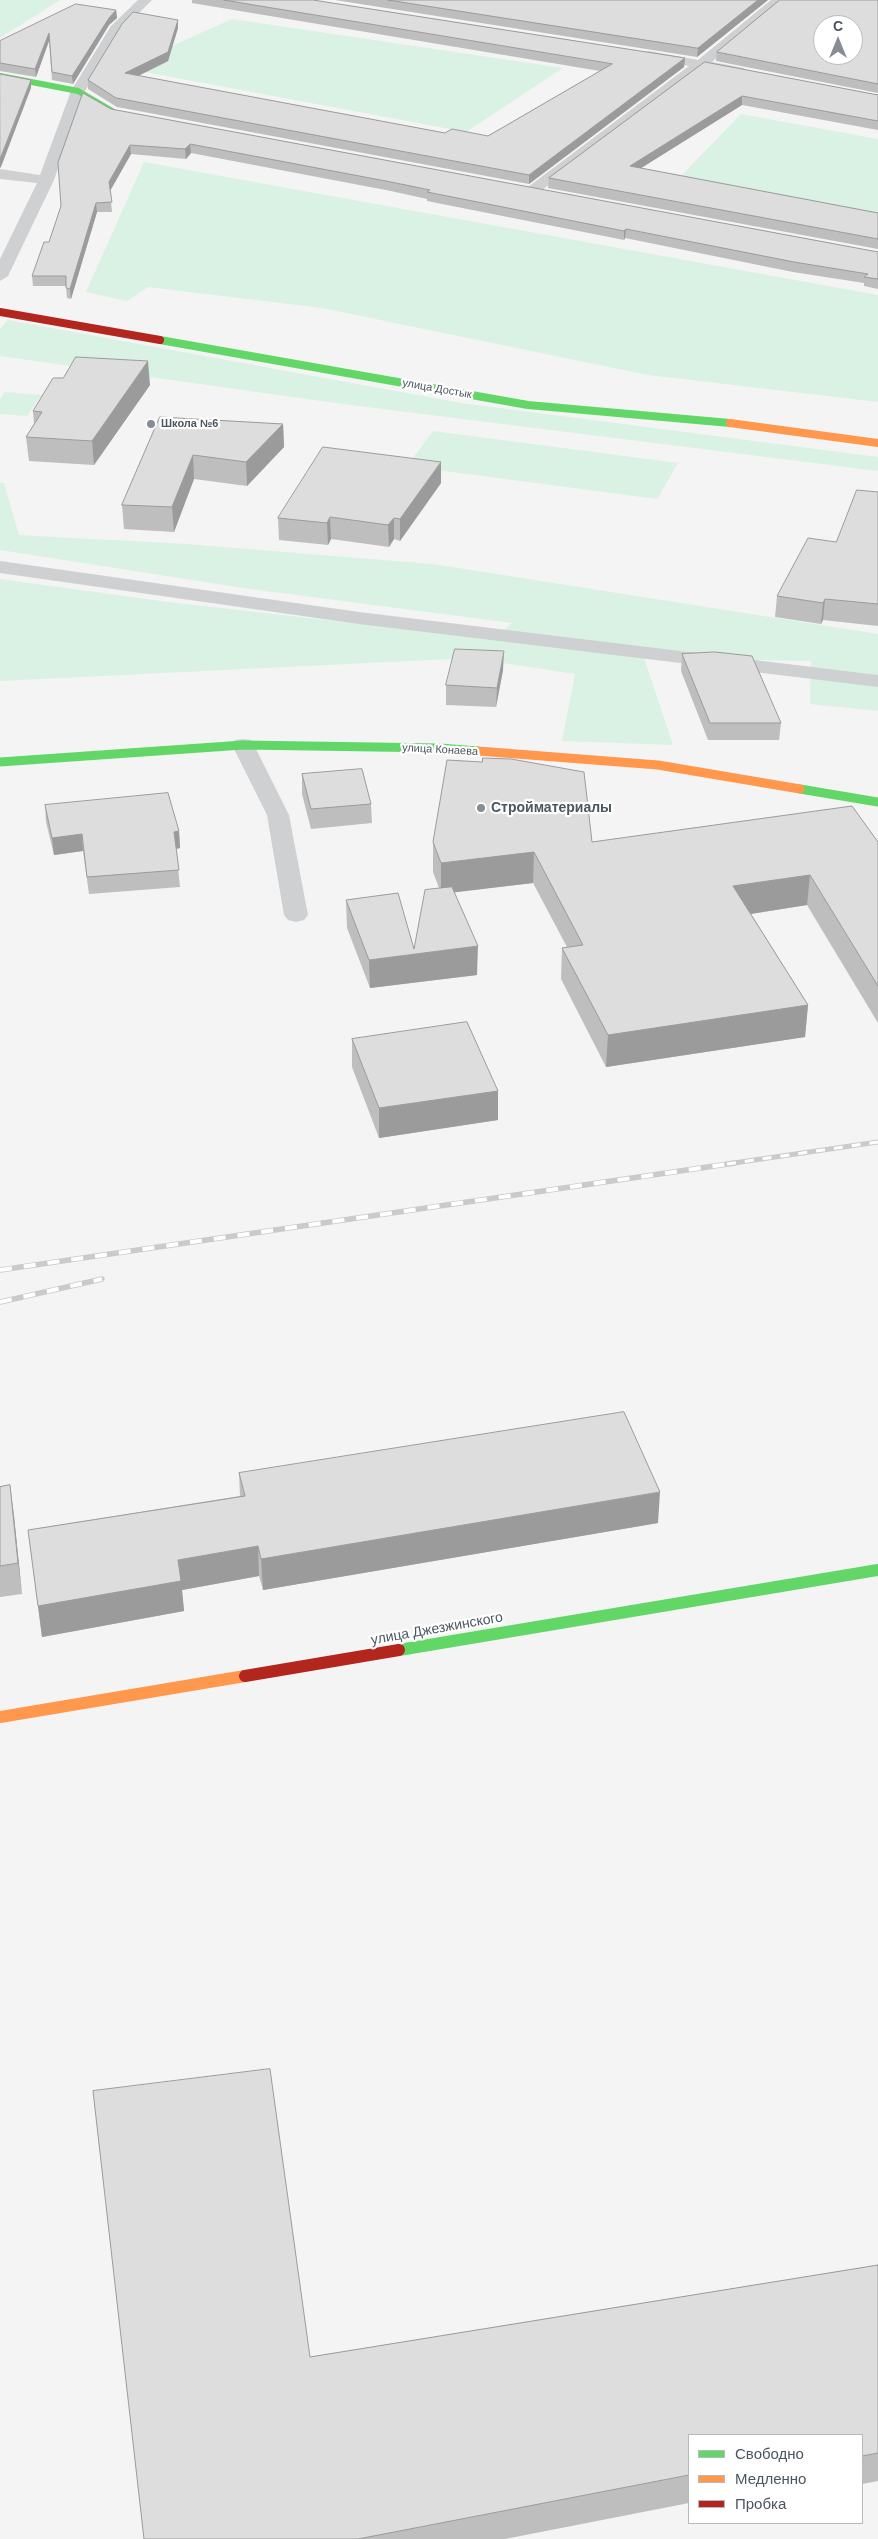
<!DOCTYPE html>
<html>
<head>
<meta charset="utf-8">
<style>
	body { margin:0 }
	#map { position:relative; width:878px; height:2539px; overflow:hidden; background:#f4f4f4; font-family:Helvetica,sans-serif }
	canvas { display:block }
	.legend { position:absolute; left:688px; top:2434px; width:175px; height:90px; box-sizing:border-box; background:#fff; border:1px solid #b7bbc0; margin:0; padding:6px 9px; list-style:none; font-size:15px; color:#4a5661 }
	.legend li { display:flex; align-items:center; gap:10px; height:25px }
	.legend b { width:25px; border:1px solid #b7bbc0 }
	.north { position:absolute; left:813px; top:15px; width:50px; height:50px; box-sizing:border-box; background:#fff; border:1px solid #b7bbc0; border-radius:50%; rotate:0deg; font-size:14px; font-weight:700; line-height:20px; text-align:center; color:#4a5661 }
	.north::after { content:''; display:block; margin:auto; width:18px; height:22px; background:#868d94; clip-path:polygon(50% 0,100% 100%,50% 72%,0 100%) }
</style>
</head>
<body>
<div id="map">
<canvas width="878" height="2539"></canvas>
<ul class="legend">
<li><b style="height:6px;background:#63d668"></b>Свободно</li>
<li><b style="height:6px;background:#ff974d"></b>Медленно</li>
<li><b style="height:6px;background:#b3261e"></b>Пробка</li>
</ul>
<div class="north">С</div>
</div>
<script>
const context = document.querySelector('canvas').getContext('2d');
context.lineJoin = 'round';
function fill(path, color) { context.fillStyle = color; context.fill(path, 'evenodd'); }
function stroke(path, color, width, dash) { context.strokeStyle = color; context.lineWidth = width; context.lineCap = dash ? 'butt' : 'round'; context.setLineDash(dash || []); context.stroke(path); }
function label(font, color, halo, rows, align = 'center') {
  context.font = font + ' Helvetica,sans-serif'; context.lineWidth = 4.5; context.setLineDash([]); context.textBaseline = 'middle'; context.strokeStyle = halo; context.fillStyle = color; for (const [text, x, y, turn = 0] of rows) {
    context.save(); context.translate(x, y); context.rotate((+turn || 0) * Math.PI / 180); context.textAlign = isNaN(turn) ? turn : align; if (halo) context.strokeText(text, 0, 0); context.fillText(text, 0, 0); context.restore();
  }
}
fill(new Path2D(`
	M 0,0 L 60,0 L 0,38 Z
	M 232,19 L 563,68 L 466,132 L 123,68 Z
	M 741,114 L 878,139 L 878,215 L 678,179 Z
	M 144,162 L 878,295 L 878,402 L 648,375 L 322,308 L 148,287 L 127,301 L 86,292 Z
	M 8,320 L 461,403 L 878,457 L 878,471 L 343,404 L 0,356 L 0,329 Z
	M 5,392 L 42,395 L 27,416 L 0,414 L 0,399 Z
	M 433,431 L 678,463 L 657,499 L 407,466 Z
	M 0,483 L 4,483 L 19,535 L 186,544 L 433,564 L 878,634 L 878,711 L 810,704 L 811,661 L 644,658 L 673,745 L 562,741 L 575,674 L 470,658 L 0,681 L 0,579 L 168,602 L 494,639 L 512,623 L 243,588 L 0,550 Z`), '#d9f2e3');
fill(new Path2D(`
	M 138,0 L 152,0 L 121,31 L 85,91 L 54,180 L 8,276 L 0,281 L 0,259 L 37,183 L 0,179 L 0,169 L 40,175 L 71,91 L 111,26 Z
	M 771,0 L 786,0 L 712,62 L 744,68 L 746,71 L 744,74 L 739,75 L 703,69 L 538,193 L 528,193 L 525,190 L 528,187 L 689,66 L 644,58 L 642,55 L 644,52 L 649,51 L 698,60 Z
	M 0,561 L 359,612 L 878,675 L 878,687 L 359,624 L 0,573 Z
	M 243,739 L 251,740 L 254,745 L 289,815 L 308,915 L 304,920 L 296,922 L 288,920 L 284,915 L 267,815 L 232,745 L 235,740 Z`), '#ced0d2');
stroke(new Path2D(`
	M 0,76 L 78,91 L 114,112`), '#63d668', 6);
stroke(new Path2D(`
	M 160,340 L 528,405 L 730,423`), '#63d668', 8);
stroke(new Path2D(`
	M 0,762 L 243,745 L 440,748 L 478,751
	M 800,789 L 878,802`), '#63d668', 9);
stroke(new Path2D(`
	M 399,1650 L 878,1570`), '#63d668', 12);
stroke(new Path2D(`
	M 730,423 L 878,443`), '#ff974d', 8);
stroke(new Path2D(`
	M 478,751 L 658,765 L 800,789`), '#ff974d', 9);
stroke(new Path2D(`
	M 0,1717 L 245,1676`), '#ff974d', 12);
stroke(new Path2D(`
	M 0,312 L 160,340`), '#b3261e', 8);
stroke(new Path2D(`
	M 245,1676 L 399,1650`), '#b3261e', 12);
const railFar1 = new Path2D(`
	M 727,1164 L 878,1142`);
const rail = new Path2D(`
	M 0,1270 L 735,1163
	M 0,1302 L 102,1279`);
stroke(railFar1, '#c9cacc', 5);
stroke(rail, '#c9cacc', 5.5);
stroke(railFar1, '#fff', 3, [9]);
stroke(rail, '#fff', 4, [12]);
fill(new Path2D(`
	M 192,0 L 313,0 L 685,58 L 684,67 L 529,184 L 117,107 L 88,89 L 88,80 L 178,20 L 178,28 L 168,61 L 138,76 L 445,133 L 488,136 L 600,71 L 192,3 Z
	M 335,0 L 768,0 L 697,57 Z
	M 878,0 L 878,93 L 716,61 L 717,52 Z
	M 116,10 L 117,18 L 109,25 L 73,84 L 52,80 L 49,41 L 36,77 L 0,71 L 0,41 Z
	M 705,62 L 878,95 L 878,130 L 742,105 L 641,168 L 878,213 L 878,249 L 548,188 L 549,178 Z
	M 111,109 L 878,252 L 878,289 L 864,286 L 864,283 L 793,272 L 625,238 L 624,240 L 427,201 L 427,199 L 391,191 L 191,153 L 186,159 L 131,154 L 110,191 L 112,212 L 97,212 L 71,299 L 67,298 L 66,286 L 33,286 L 32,276 L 49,242 Z
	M 150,385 L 94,465 L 29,461 L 26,437 L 34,424 L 33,411 Z
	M 160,417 L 283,424 L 284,447 L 247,486 L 194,479 L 174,532 L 124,529 L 122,505 Z
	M 441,483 L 400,541 L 394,539 L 389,547 L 331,539 L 328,545 L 279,540 L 278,518 Z
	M 878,492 L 878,626 L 823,620 L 821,624 L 775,617 L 777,596 L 836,542 Z
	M 682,654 L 781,723 L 779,740 L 708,740 L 681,671 Z
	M 503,670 L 496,707 L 446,705 L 446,685 Z
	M 302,774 L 371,804 L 372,823 L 311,829 L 302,794 Z
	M 45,805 L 179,831 L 180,848 L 176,849 L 180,887 L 89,894 L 83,851 L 54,855 L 46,822 Z
	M 433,842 L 878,842 L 878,1023 L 807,905 L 751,914 L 808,1005 L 805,1037 L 606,1067 L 561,979 L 562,948 L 567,947 L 533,883 L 454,892 L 477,975 L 370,988 L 347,928 L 346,900 L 414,949 L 439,888 L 433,872 Z
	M 352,1039 L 498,1091 L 498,1120 L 379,1138 L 352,1067 Z
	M 239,1473 L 658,1523 L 263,1590 L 259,1576 L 182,1590 L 184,1611 L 42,1637 L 28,1530 L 240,1496 Z
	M 10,1485 L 14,1516 L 22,1594 L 0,1597 L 0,1487 Z
	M 878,2265 L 878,2481 L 862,2484 L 862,2435 L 689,2435 L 689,2503 L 505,2539 L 144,2539 L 310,2357 Z`), '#bebebf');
fill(new Path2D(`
	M 758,0 L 768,0 L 697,57 L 698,48 Z
	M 116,10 L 117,18 L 109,25 L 73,84 L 72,76 L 109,18 Z
	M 178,20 L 178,28 L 168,61 L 126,82 L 125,73 Z
	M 49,33 L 49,41 L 36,77 L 35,69 Z
	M 685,58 L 684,67 L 529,184 L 529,175 Z
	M 31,80 L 31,88 L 1,167 L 0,168 L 0,159 Z
	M 742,96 L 742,105 L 630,175 L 630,166 Z
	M 190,144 L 191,153 L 186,159 L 185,149 Z
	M 130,145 L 131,154 L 110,191 L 109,182 Z
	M 96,203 L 97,212 L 71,299 L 70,289 Z
	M 626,229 L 625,238 L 624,240 L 624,231 Z
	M 148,361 L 150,385 L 94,465 L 92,441 Z
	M 283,424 L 284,447 L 247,486 L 246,462 Z
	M 193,455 L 194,479 L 174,532 L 172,507 Z
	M 441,462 L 441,483 L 400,541 L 400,519 Z
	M 330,517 L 331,539 L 328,545 L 327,523 Z
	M 394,518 L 394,539 L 389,547 L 388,525 Z
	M 825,599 L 823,620 L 821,624 L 823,603 Z
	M 504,651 L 503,670 L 496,707 L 497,688 Z
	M 179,831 L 180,848 L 175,849 L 174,832 Z
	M 82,834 L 83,851 L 54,855 L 52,838 Z
	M 534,852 L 533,883 L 441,894 L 441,863 Z
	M 810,875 L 807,905 L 731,917 L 733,886 Z
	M 478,946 L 477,975 L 370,988 L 369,960 Z
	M 808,1005 L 805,1037 L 606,1067 L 608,1035 Z
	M 498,1091 L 498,1120 L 379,1138 L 379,1108 Z
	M 10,1485 L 14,1516 L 22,1594 L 18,1563 Z
	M 660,1492 L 658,1523 L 263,1590 L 261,1559 Z
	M 258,1546 L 259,1576 L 182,1590 L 184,1611 L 42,1637 L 38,1606 L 178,1560 Z`), '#9b9b9b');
const building = new Path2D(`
	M 224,0 L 313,0 L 685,58 L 529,175 L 116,98 L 88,80 L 122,24 L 133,12 L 178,20 L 168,52 L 125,73 L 445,133 L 452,129 L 488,136 L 612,64 Z
	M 388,0 L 758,0 L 698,48 Z
	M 780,0 L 878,0 L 878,84 L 717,52 ZM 823,25 L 853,25 L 853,55 L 823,55 Z
	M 76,4 L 116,10 L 109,18 L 72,76 L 52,72 L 49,33 L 35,69 L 0,63 L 0,41 Z
	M 705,62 L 878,95 L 878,121 L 742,96 L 630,166 L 878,213 L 878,239 L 549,178 Z
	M 0,74 L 31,80 L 0,159 Z
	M 83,93 L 111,109 L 878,252 L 878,279 L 864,277 L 868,274 L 794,262 L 626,229 L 624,231 L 427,192 L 430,190 L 391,182 L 190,144 L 185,149 L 130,145 L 109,182 L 112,202 L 96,203 L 70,289 L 66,288 L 66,276 L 32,276 L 44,242 L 49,242 L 61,206 L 58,163 Z
	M 76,357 L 148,361 L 92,441 L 26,437 L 42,412 L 33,411 L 53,378 L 63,378 Z
	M 160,417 L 283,424 L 246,462 L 193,455 L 172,507 L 122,505 Z
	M 323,447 L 441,462 L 400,519 L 394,518 L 388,525 L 330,517 L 327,523 L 278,518 Z
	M 857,490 L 878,492 L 878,604 L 825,599 L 823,603 L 777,596 L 808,538 L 836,542 Z
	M 455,649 L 504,651 L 497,688 L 446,685 Z
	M 715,652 L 752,656 L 781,723 L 710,723 L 682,654 Z
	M 483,758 L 511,759 L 584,772 L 592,842 L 852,806 L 878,842 L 878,986 L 810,875 L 733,886 L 808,1005 L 608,1035 L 562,948 L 583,945 L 534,852 L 441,863 L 433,842 L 447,760 L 482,762 Z
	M 362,769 L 371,804 L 311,809 L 302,774 Z
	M 168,793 L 179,831 L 174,832 L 179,870 L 87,877 L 82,834 L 52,838 L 45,805 Z
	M 452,887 L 478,946 L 369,960 L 346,900 L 398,893 L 414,949 L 425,890 Z
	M 467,1022 L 498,1091 L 379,1108 L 352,1039 Z
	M 624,1412 L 660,1492 L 261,1559 L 258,1546 L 178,1560 L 181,1581 L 38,1606 L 28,1530 L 245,1496 L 239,1473 Z
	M 10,1485 L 18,1563 L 0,1566 L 0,1487 Z
	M 270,2069 L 310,2357 L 878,2265 L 878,2453 L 862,2456 L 862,2435 L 689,2435 L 689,2475 L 358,2539 L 144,2539 L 93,2091 Z`);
fill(building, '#ddddde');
stroke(building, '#9b9b9b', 1);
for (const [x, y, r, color] of [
	[151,424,5,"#868d94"],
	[481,808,5,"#868d94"]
]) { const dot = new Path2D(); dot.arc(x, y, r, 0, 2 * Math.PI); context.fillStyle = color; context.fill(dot); stroke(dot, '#fff', 2); }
label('11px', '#4a5661', '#fff', [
	["улица Достык",437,389,10],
	["улица Конаева",440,750,3]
]);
label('bold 11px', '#4a5661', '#fff', [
	["Школа №6",161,424]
], 'left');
label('bold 14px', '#4a5661', '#fff', [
	["Стройматериалы",491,808]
], 'left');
label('14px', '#4a5661', '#fff', [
	["улица Джезжинского",437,1629,-10]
]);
</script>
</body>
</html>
